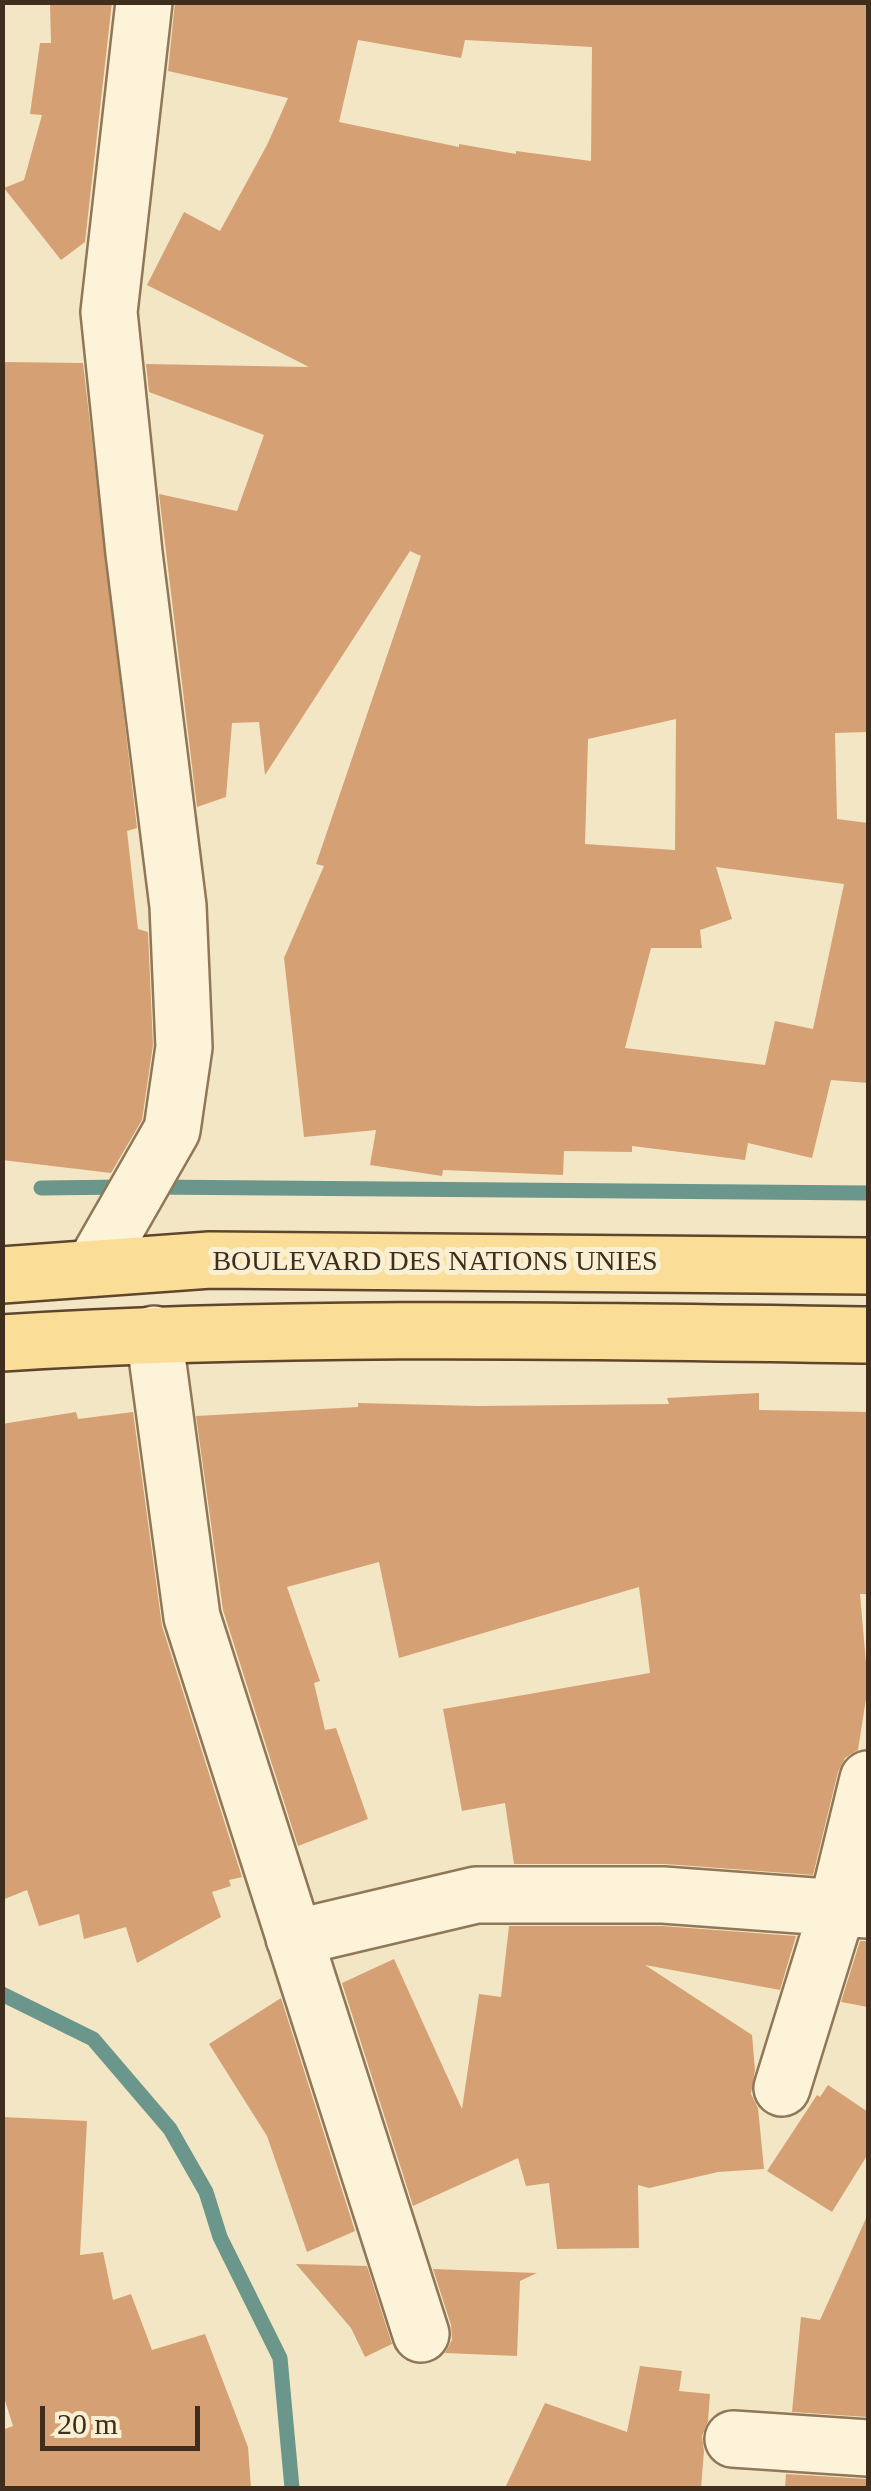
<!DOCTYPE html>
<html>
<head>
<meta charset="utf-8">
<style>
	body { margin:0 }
	#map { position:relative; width:871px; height:2491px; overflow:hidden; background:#f3e6c4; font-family:"Times New Roman",serif }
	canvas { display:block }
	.frame { position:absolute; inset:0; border:5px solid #3f2e1d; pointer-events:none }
	.scale { position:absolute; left:40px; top:2406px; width:160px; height:45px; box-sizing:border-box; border:5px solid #3f2e1d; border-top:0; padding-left:12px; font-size:30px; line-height:35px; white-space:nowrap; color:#3f2e1d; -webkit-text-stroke:8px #f9f0d4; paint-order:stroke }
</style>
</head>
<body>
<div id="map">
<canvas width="871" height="2491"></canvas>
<div class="frame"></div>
<div class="scale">20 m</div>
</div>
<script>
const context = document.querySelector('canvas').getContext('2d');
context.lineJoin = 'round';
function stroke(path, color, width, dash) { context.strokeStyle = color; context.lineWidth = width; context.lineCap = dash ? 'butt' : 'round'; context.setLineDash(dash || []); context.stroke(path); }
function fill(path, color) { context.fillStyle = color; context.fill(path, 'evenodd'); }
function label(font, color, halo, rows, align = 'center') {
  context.font = font + ' "Times New Roman",serif'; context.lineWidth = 10; context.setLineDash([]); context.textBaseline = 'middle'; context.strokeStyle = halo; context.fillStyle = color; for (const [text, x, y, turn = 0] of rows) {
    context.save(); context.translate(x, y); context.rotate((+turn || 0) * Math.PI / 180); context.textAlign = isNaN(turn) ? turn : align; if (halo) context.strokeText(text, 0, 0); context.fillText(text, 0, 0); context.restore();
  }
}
stroke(new Path2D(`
	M 150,1187 L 868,1193
	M 41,1188 L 127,1187
	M 2,1994 L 93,2039 L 170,2129 L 206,2192 L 220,2237 L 280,2358 L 292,2488`), '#6b968c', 15);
fill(new Path2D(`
	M 50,2 L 112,2 L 85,242 L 61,260 L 4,188 L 24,180 L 42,115 L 30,114 L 40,43 L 51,43 Z
	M 175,2 L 868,2 L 868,732 L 835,733 L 837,819 L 868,823 L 868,1083 L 831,1080 L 812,1158 L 748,1143 L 745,1160 L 632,1146 L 632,1152 L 564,1151 L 563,1175 L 443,1170 L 442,1176 L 370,1165 L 376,1130 L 304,1137 L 284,958 L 324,866 L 316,864 L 421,556 L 410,551 L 265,775 L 259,722 L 232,723 L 226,797 L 197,807 L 159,494 L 237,511 L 264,435 L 149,392 L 146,364 L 309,367 L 147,285 L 184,212 L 220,231 L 267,145 L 288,98 L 168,71 ZM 358,40 L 461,58 L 465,40 L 592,47 L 591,161 L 516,151 L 516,154 L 459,144 L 459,147 L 339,122 ZM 676,719 L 675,850 L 585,844 L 588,739 ZM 716,867 L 844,884 L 813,1029 L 775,1021 L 765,1065 L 625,1048 L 651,948 L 702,948 L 700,930 L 732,919 Z
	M 2,362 L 83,363 L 137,828 L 127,831 L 138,929 L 148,932 L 153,1045 L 142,1120 L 111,1173 L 2,1160 Z
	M 759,1393 L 759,1410 L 868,1412 L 868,1594 L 860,1594 L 868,1686 L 858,1750 L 845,1758 L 838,1772 L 813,1875 L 665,1864 L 514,1864 L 505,1803 L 462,1811 L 443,1709 L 650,1673 L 639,1587 L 399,1658 L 379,1562 L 287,1587 L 320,1681 L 314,1683 L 325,1730 L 336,1728 L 368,1819 L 298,1846 L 223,1610 L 196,1416 L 358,1407 L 358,1403 L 478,1406 L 669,1404 L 667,1398 Z
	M 76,1412 L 78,1419 L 133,1412 L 162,1626 L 242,1877 L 229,1880 L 231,1886 L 212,1892 L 221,1917 L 137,1963 L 126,1927 L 84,1939 L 79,1914 L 39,1926 L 27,1890 L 2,1900 L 2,1424 Z
	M 509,1926 L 662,1926 L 796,1936 L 780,1990 L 645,1965 L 752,2035 L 755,2070 L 751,2094 L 758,2108 L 764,2169 L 718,2172 L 649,2188 L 638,2185 L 639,2248 L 557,2249 L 549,2183 L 526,2186 L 518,2158 L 413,2206 L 342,1983 L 394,1959 L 462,2109 L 479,1994 L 501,1997 Z
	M 860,1941 L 868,1941 L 868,2007 L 841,2002 Z
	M 281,1998 L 355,2231 L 307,2252 L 267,2136 L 209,2044 Z
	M 828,2085 L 868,2112 L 868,2154 L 832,2212 L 767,2171 L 817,2095 L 820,2097 Z
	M 2,2117 L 87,2121 L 80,2255 L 103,2252 L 113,2300 L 131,2294 L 152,2350 L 205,2334 L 248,2447 L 251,2488 L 2,2488 L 2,2430 L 13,2426 L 2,2391 Z
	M 868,2214 L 868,2417 L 792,2412 L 801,2317 L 820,2320 Z
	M 296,2264 L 367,2266 L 392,2344 L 365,2357 L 351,2328 Z
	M 433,2269 L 537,2273 L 520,2281 L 517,2356 L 445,2353 L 452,2340 L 451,2325 Z
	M 640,2366 L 682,2371 L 679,2391 L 710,2394 L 708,2421 L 702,2436 L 704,2451 L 701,2488 L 505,2488 L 545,2403 L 627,2432 Z
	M 786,2474 L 868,2479 L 868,2488 L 785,2488 Z`), '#d6a075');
const minor = new Path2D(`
	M 93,1268 L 172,1130 L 184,1047 L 178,906 L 134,553 L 109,312 L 144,2
	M 154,1334 L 192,1617 L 421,2334
	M 294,1938 L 476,1895 L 663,1895 L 868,1910
	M 782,2088 L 833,1923 L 868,1779
	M 733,2439 L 868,2448`);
const primary = new Path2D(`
	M 2,1275 L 210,1260 L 868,1266
	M 2,1343 C 292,1325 578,1331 868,1335`);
stroke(minor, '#907758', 60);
stroke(primary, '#5e452c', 60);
stroke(minor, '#fcf3d9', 55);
stroke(primary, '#fade98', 55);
label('28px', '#3f2e1d', '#f9f0d4', [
	["BOULEVARD DES NATIONS UNIES",435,1263]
]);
</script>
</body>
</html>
